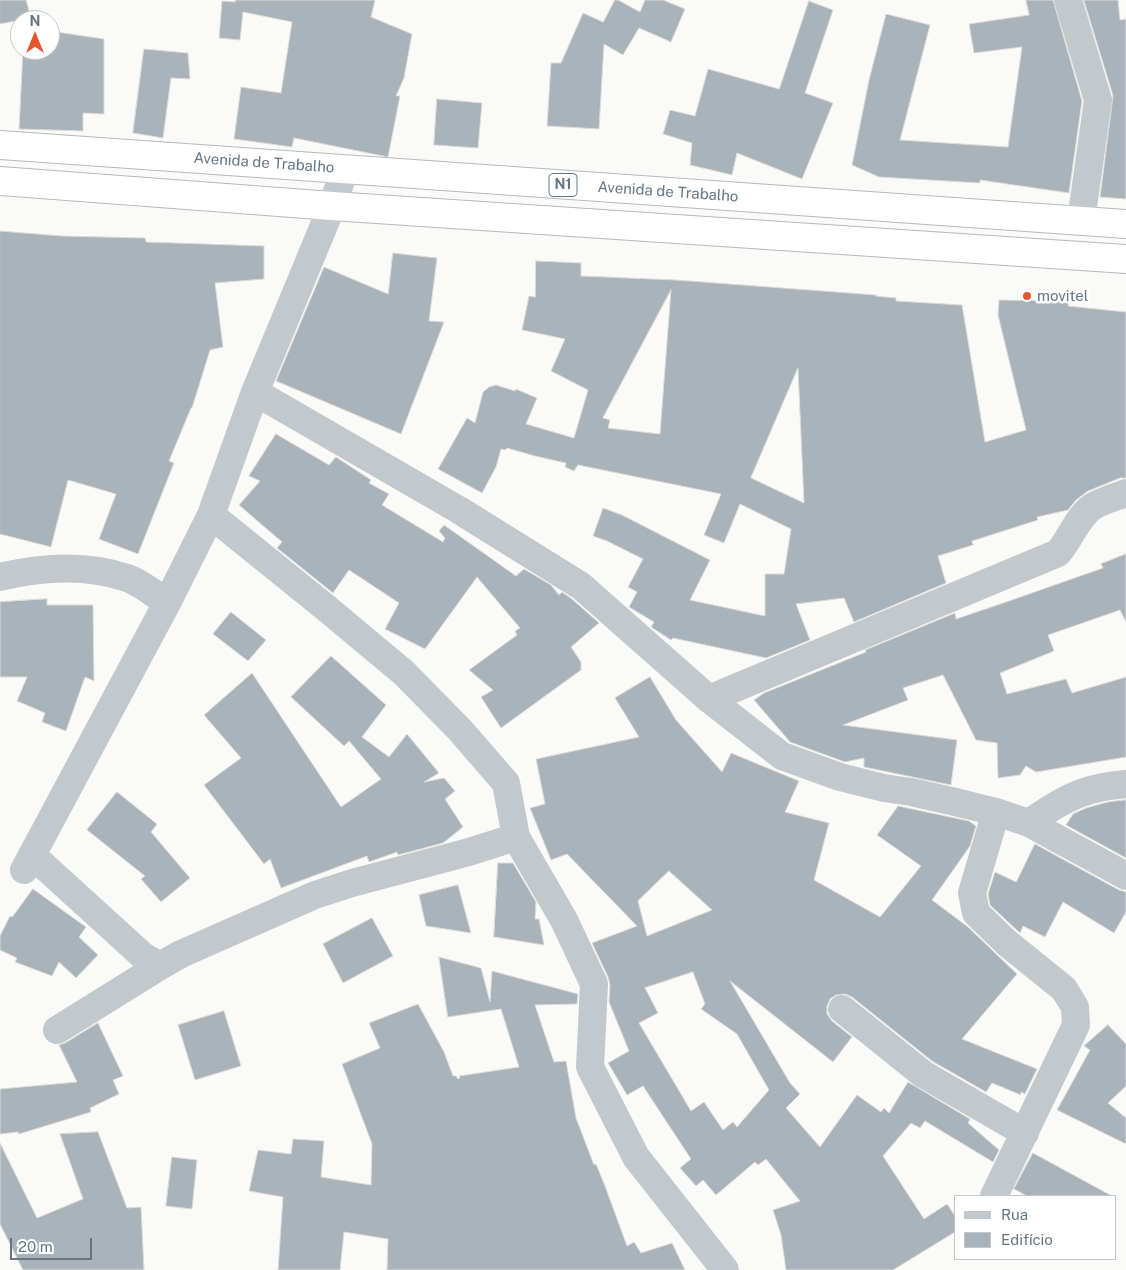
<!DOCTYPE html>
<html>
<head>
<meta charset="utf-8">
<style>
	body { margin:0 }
	#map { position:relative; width:1126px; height:1270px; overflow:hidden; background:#fafaf8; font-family:"Public Sans",sans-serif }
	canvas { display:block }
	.legend { position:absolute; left:954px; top:1195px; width:162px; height:65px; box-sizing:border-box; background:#fff; border:1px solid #c1c8cd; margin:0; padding:6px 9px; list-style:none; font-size:15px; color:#657683 }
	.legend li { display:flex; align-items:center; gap:10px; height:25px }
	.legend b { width:25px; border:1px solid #c1c8cd }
	.north { position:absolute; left:10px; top:10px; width:50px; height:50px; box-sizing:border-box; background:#fff; border:1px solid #c1c8cd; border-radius:50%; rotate:0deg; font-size:14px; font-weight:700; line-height:20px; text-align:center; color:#657683 }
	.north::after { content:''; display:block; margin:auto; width:18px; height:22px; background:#e4572e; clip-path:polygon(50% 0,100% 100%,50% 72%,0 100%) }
	.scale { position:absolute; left:10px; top:1238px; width:82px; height:22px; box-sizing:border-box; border:2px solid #657683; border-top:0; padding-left:6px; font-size:15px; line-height:18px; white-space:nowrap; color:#657683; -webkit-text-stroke:4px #fff; paint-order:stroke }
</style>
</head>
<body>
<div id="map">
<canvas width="1126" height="1270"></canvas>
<ul class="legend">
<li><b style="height:6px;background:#c3c8cc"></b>Rua</li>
<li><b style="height:14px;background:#aab3b9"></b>Edifício</li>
</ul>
<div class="north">N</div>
<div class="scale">20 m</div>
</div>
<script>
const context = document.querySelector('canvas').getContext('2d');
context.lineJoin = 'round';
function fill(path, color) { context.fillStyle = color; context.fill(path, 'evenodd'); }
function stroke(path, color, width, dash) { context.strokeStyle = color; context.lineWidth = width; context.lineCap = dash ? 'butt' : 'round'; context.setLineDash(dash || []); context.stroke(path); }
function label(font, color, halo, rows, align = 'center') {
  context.font = font + ' "Public Sans",sans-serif'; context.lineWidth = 5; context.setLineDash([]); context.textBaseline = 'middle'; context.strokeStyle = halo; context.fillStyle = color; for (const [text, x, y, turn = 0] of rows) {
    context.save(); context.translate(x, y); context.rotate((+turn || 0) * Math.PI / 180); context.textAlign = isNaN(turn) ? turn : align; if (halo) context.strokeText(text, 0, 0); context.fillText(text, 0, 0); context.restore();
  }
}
const building = new Path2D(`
	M 0,0 L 26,0 L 31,18 L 0,24 Z
	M 235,0 L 375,0 L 371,17 L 412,34 L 404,78 L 396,96 L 400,96 L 388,157 L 294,138 L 292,147 L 234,139 L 241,87 L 281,93 L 292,22 L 243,12 L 240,40 L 219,38 L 222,1 L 235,2 Z
	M 615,0 L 618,0 L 640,12 L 645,0 L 663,0 L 685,9 L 671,42 L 639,28 L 623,55 L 604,44 L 599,129 L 547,126 L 551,63 L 561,63 L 583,13 L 603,22 Z
	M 1026,0 L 1053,0 L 1082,101 L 1069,193 L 980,180 L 980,183 L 879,177 L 852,165 L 869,80 L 886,14 L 930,25 L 900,140 L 1008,147 L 1022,47 L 974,53 L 969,24 L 1029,15 Z
	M 1084,0 L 1118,0 L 1120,20 L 1126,19 L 1126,199 L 1100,197 L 1113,96 Z
	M 809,1 L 833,10 L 805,93 L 833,103 L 802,179 L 737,153 L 732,175 L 690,165 L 692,143 L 663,134 L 670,110 L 695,116 L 708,69 L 779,89 Z
	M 50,31 L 104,39 L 104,114 L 83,113 L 83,131 L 19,129 L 23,50 L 50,50 Z
	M 144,49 L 188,53 L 190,79 L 171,78 L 163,138 L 133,133 Z
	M 437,99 L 482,103 L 478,148 L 434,145 Z
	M 0,231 L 62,236 L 145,238 L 146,242 L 264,246 L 264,279 L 215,283 L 223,347 L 210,350 L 192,408 L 191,408 L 169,461 L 174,463 L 138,554 L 99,539 L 116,494 L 68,480 L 51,547 L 0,534 Z
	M 393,253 L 437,258 L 429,321 L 444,322 L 401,434 L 276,381 L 324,267 L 388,294 Z
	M 536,261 L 581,263 L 581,276 L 676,280 L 876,295 L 876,296 L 896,298 L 896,301 L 962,305 L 985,442 L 1026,430 L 998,315 L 999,300 L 1069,301 L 1068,306 L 1126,312 L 1126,478 L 1120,478 L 1088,491 L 1076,500 L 1068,510 L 1037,517 L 1038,520 L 972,541 L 973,545 L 938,556 L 946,583 L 854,622 L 844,598 L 796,604 L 810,640 L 766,658 L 673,638 L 671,640 L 651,627 L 654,622 L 629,607 L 637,592 L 628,587 L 643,559 L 607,541 L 593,536 L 603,508 L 622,515 L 710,560 L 690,600 L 765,616 L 765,574 L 784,574 L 791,529 L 740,504 L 724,543 L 704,535 L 721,494 L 578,465 L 574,471 L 565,467 L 566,463 L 535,456 L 507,448 L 505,450 L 501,449 L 496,467 L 482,493 L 438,469 L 467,418 L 475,423 L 483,392 L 489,387 L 496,385 L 515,391 L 516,389 L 537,398 L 526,424 L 574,438 L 588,390 L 551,371 L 565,339 L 522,330 L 529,296 L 535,297 ZM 671,290 L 660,434 L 608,428 L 610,420 L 603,418 ZM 798,368 L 804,503 L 751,478 Z
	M 276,434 L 329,465 L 336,457 L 371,480 L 369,483 L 389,494 L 382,505 L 443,542 L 445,538 L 439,531 L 444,525 L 516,576 L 524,569 L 551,585 L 559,595 L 562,592 L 572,599 L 599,623 L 571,647 L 581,662 L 581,670 L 501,728 L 481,697 L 493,690 L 469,670 L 517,635 L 515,631 L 520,628 L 477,577 L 425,649 L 385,629 L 399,603 L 349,570 L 333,593 L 277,548 L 282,542 L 239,505 L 260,481 L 249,476 Z
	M 1126,554 L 1126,622 L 1120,610 L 1048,635 L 1054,651 L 1000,673 L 1007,694 L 1066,679 L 1072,693 L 1126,677 L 1126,757 L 1036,772 L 1026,766 L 1020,775 L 998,778 L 997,743 L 976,740 L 943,675 L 903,688 L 908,700 L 843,725 L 957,740 L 951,785 L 864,767 L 864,758 L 845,762 L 790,742 L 754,700 L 764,693 L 866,652 L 865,650 L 955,613 L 956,619 L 1009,601 L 1103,568 L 1101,564 Z
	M 47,599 L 47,605 L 93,605 L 94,681 L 85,677 L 66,731 L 42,722 L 45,713 L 17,701 L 27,677 L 0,677 L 0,602 Z
	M 231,612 L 266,640 L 248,661 L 213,634 Z
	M 331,656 L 386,705 L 362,737 L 389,757 L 407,734 L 439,773 L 424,782 L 444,778 L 455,791 L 445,799 L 463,827 L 443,843 L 398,855 L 397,852 L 369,862 L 367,856 L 281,888 L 270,859 L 264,864 L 204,785 L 241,758 L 204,715 L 252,673 L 341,807 L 381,779 L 349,741 L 344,746 L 291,697 Z
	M 650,677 L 676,720 L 722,772 L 731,753 L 799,781 L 785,812 L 829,823 L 814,880 L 880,917 L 921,866 L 877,835 L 898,806 L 969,821 L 976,826 L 970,846 L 932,900 L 968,927 L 1017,974 L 962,1039 L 1037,1069 L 1025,1094 L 1021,1092 L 1021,1095 L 992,1083 L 986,1092 L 932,1061 L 852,997 L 845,994 L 836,995 L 830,999 L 827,1006 L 827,1014 L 832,1021 L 852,1037 L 833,1062 L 730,981 L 790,1083 L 800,1094 L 786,1108 L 820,1147 L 857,1095 L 881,1112 L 884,1108 L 889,1113 L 908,1082 L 970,1119 L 968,1123 L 999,1150 L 993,1162 L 925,1121 L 920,1128 L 911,1123 L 883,1156 L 924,1219 L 947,1204 L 955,1216 L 955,1232 L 893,1270 L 786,1270 L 781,1235 L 773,1210 L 800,1201 L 766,1159 L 758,1165 L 755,1162 L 716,1195 L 703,1180 L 696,1186 L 680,1168 L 691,1159 L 643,1086 L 627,1095 L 608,1063 L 629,1051 L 609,1002 L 610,985 L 608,977 L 592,943 L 637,926 L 567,854 L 551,860 L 530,808 L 545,804 L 536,759 L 639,737 L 615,698 ZM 669,871 L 712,910 L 647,936 L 638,901 ZM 693,972 L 705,1004 L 701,1009 L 737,1034 L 769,1090 L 737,1127 L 733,1122 L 723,1130 L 704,1102 L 691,1111 L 639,1023 L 658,1013 L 645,988 Z
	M 117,792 L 157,824 L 151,832 L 190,878 L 161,902 L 141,879 L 145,876 L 87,830 Z
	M 1126,800 L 1126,858 L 1066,825 L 1073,814 L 1086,808 L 1108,802 Z
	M 1035,844 L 1119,890 L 1126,892 L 1126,912 L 1114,933 L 1063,902 L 1045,937 L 1023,926 L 1020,933 L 990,905 L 988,894 L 995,872 L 1016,882 Z
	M 498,863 L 513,863 L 536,902 L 535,919 L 539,919 L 544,945 L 494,937 Z
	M 458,885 L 471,933 L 426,926 L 419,895 Z
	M 33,889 L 86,927 L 79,937 L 98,955 L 76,978 L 59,962 L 52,976 L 15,962 L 17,958 L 0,950 L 0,936 L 10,916 L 12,917 Z
	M 372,918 L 393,956 L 343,983 L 323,944 Z
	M 439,957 L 481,968 L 490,1002 L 492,971 L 578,994 L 577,1004 L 535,1005 L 554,1062 L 566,1061 L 576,1118 L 594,1165 L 596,1164 L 605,1186 L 627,1246 L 634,1242 L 641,1253 L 672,1243 L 685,1270 L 387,1270 L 388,1239 L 344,1232 L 340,1270 L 278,1270 L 283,1197 L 249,1191 L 258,1150 L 291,1154 L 293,1139 L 324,1141 L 321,1177 L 371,1185 L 372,1144 L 342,1064 L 380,1048 L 369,1023 L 418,1004 L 444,1052 L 453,1076 L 456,1076 L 458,1079 L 460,1078 L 459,1076 L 519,1067 L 501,1009 L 448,1017 Z
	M 224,1011 L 241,1066 L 195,1080 L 178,1025 Z
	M 98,1023 L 123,1076 L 113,1080 L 119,1094 L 90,1108 L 91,1112 L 19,1134 L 18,1132 L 0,1134 L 0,1089 L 77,1082 L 59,1045 L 65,1043 Z
	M 1108,1025 L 1126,1044 L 1126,1086 L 1108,1103 L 1126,1118 L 1126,1144 L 1057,1110 L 1090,1050 L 1084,1046 Z
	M 98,1132 L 127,1208 L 141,1207 L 144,1270 L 23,1270 L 0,1224 L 0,1143 L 37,1218 L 83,1199 L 60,1134 Z
	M 1033,1153 L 1112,1196 L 1027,1196 L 1014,1189 Z
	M 172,1157 L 197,1160 L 192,1209 L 166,1206 Z`);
fill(building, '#aab3b9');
stroke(building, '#dcdcda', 1);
const highway = new Path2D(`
	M 0,145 L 1126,224
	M 0,181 L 332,206 L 1126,259`);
stroke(highway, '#b4b9bd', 30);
stroke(new Path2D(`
	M 1068,0 L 1098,100 L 1081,221
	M 255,392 L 459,510 L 581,586 L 709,699 L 782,756 L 840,777 L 884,788 L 911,792 L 951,801 L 996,812 L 1029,823 L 1126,876
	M 211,515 L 325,607 L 404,673 L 460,730 L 506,783 L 516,837 L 564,920 L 594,984 L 590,1067 L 636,1157 L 725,1270
	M 0,577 C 42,567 86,564 127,578 C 140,582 156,595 167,603
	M 709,699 L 1058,553 C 1070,539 1077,518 1092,507 C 1101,501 1116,497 1126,493
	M 1029,823 C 1050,808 1073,793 1099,788 C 1107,786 1117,785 1126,784
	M 32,855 L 143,956 L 160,966 L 181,954 L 315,895 L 352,883 L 469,852 L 516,837
	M 24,870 L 167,603 L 211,515 L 255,392 L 332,206 L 345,169
	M 842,1009 L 923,1074 L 1025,1133
	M 57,1030 L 160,966
	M 994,1196 L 1076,1025 L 1075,1007 L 1064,989 L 1007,943 L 976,913 L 972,893 L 996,812`), '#c3c8cc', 28);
stroke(highway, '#fff', 28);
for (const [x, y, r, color] of [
	[1027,296,5,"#e4572e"]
]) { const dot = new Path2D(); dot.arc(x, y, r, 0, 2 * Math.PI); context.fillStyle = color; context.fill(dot); stroke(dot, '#fff', 2); }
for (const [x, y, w] of [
	[563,185,28]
]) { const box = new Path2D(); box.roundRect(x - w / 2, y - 11.5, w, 23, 4); context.fillStyle = '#fff'; context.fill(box); stroke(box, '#657683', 1); }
label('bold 14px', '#657683', null, [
	["N1",563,185]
]);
label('15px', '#657683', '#fff', [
	["Avenida de Trabalho",264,163,4],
	["Avenida de Trabalho",668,192,4]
]);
label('15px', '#657683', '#fff', [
	["movitel",1037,296]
], 'left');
</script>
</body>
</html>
